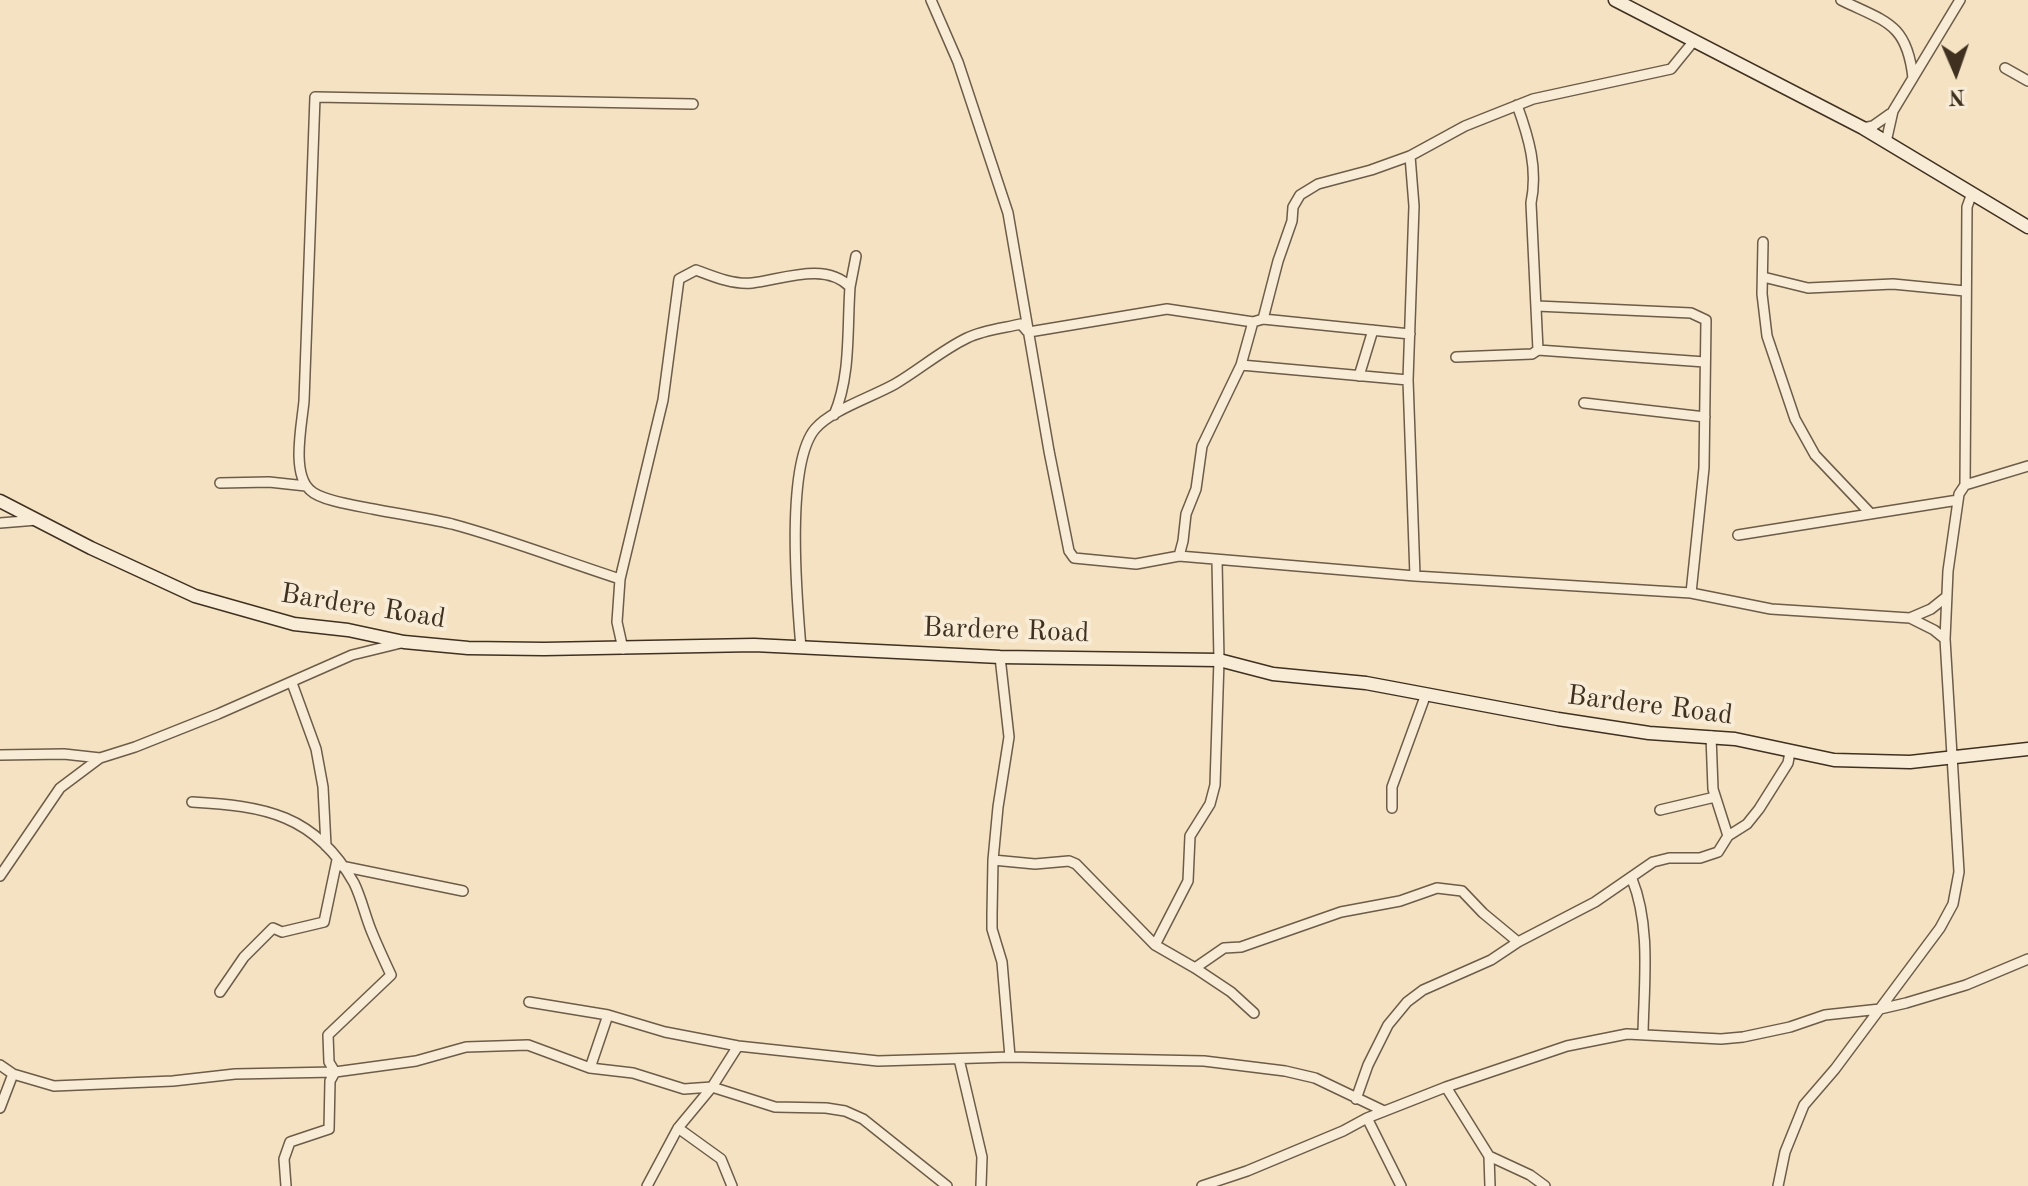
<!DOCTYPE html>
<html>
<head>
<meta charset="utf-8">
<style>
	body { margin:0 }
	#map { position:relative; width:2028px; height:1186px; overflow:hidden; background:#f4e2c2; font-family:"Old Standard TT",serif }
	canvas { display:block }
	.north { position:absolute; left:1916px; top:32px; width:80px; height:80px; -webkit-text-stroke:6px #f8ecd7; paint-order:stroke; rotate:178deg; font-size:22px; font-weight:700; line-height:32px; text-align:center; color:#3f3020 }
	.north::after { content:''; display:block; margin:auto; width:28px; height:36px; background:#3f3020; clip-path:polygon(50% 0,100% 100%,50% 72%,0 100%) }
</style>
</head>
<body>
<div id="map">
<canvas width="2028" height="1186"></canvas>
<div class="north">N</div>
</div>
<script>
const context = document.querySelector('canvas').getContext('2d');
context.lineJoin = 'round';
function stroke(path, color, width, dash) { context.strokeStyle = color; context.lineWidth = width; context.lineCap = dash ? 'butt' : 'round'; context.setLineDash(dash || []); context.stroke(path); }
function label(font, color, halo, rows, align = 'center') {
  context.font = font + ' "Old Standard TT",serif'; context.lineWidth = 8; context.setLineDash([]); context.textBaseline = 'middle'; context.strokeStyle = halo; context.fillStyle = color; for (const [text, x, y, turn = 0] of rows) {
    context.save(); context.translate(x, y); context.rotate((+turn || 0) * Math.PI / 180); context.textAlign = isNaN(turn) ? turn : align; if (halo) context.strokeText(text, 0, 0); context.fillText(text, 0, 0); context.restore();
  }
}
const street = new Path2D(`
	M 931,0 L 958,62 L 1008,213 L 1049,451 L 1069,551 L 1074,558 L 1136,564 L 1179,556 L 1415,576 L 1691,593 L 1771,609 L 1910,618 L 1934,630 L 1945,639
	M 1841,0 C 1886,22 1907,23 1913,78
	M 2005,68 L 2028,81
	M 1517,105 C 1529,138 1538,169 1531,203 L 1538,350
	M 1863,128 L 1873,126 L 1890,114
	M 1886,142 L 1893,111 L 1960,0
	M 1410,156 L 1414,206 L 1408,380 L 1415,576
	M 1763,242 L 1762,294 L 1767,336 L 1795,419 L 1815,455 L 1871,514
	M 1763,277 L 1808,288 L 1893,284 L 1965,291
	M 850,287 L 856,256
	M 1537,306 L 1691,313 L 1706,320 L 1704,468 L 1691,593
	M 1263,319 L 1278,261 L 1292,221 L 1293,207 L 1300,195 L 1318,184 L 1371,170 L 1410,156 L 1465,126 L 1533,99 L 1671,69 L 1693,42
	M 1029,332 L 1167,309 L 1253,322 L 1263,319 L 1410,334
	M 1456,357 L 1532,354 L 1538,350 L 1705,362
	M 1241,365 L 1408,380
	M 1359,376 L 1373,330
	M 1584,403 L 1705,417
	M 220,483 L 269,482 L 306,486
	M 1965,485 L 2028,466
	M 0,523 L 37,520
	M 1738,535 L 1958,500
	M 1179,556 L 1183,541 L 1186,514 L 1196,489 L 1202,446 L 1241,365 L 1253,322
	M 620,579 C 564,561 508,539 452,524 C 426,518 399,514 373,509 C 358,506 321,501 310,490 C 291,473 302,424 304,401 L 315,97 L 693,104
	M 1910,618 L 1931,609 L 1946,597
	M 801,648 C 797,600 785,465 815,429 C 831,410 872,397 895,384 C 919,370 942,350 967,338 C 983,330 1004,328 1021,324 L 1027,331
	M 623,649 L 617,622 L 620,579 L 663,400 L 679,279 L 696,270 C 712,276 733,285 752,283 C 781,280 825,261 850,287 C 847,329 851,376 834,415
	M 1000,657 L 1009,737 L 998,807 L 993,860 L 992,914 L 992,929 L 1002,962 L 1010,1057
	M 292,683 L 316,749 L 323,787 L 326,846
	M 1711,736 L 1713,789 L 1728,836
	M 0,755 L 64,754 L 100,758 L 135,747 L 218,714 L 352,655 L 401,643
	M 192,802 C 264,806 315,814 354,883 C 361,897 365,915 371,930 C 377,945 384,960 391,975 L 328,1035 L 329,1062 L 335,1072 L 330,1081 L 329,1129 L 290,1142 L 284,1159 L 286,1186
	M 1392,808 L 1392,787 L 1426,694
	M 1660,810 L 1715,797
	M 993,860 L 1035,864 L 1069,861 L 1076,864 L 1155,945 L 1195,968 L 1231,992 L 1254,1013
	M 341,866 L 463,891
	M 0,876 L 60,788 L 100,758
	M 1632,879 C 1651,926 1644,983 1643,1033
	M 1155,945 L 1188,881 L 1190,836 L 1210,804 L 1215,785 L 1219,660 L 1217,561
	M 1195,968 L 1224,948 L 1241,947 L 1341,912 L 1400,901 L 1437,888 L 1462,891 L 1483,913 L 1518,942
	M 220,992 L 244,957 L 273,928 L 282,932 L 324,922 L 337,860
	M 529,1002 L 608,1015 L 665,1032 L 738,1046 L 878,1061 L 1010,1057 L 1204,1061 L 1285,1071 L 1315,1078 L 1384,1111
	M 959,1059 L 982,1157 L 981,1186
	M 0,1065 L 13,1074
	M 590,1068 L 608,1015
	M 1446,1087 L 1489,1156 L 1530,1175 L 1545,1186
	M 1356,1099 L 1368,1065 L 1388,1025 L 1407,1002 L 1423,990 L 1491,960 L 1518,942 L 1595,902 L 1653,862 L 1669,858 L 1700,858 L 1718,852 L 1728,836 L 1747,824 L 1759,809 L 1788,763 L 1790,752
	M 0,1108 L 13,1074 L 54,1086 L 173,1081 L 235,1074 L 335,1072 L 416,1061 L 466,1047 L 528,1045 L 590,1068 L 633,1073 L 684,1089 L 712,1087 L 775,1107 L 826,1108 L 845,1111 L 863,1119 L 947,1186
	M 1367,1118 L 1401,1186
	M 678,1128 L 721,1159 L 732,1186
	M 1489,1156 L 1490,1186
	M 647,1186 L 678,1128 L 712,1087 L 738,1046
	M 1202,1186 L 1247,1171 L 1343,1131 L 1367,1118 L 1446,1087 L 1567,1046 L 1627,1034 L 1721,1039 L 1743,1037 L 1790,1027 L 1825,1015 L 1880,1009 L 1906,1003 L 1966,985 L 2028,959
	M 1778,1186 L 1785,1152 L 1804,1105 L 1835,1069 L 1940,928 L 1953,904 L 1959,872 L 1945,639 L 1948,571 L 1959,494 L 1965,485 L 1967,207 L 1972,193`);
const secondary = new Path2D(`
	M 1615,0 L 1863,128 L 2028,227
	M 0,501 L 91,548 L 195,596 L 294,624 L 348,630 L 404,642 L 468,648 L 544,649 L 754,645 L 1000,657 L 1219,660 L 1273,674 L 1366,683 L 1558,719 L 1649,733 L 1735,739 L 1834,760 L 1910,762 L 2028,749`);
stroke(street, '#6c5c48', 12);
stroke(secondary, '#3f3020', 15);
stroke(street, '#f8ecd7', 9);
stroke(secondary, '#f8ecd7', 12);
label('28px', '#3f3020', '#f8ecd7', [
	["Bardere Road",363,607,9],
	["Bardere Road",1006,631,2],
	["Bardere Road",1650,706,7]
]);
</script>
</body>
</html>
